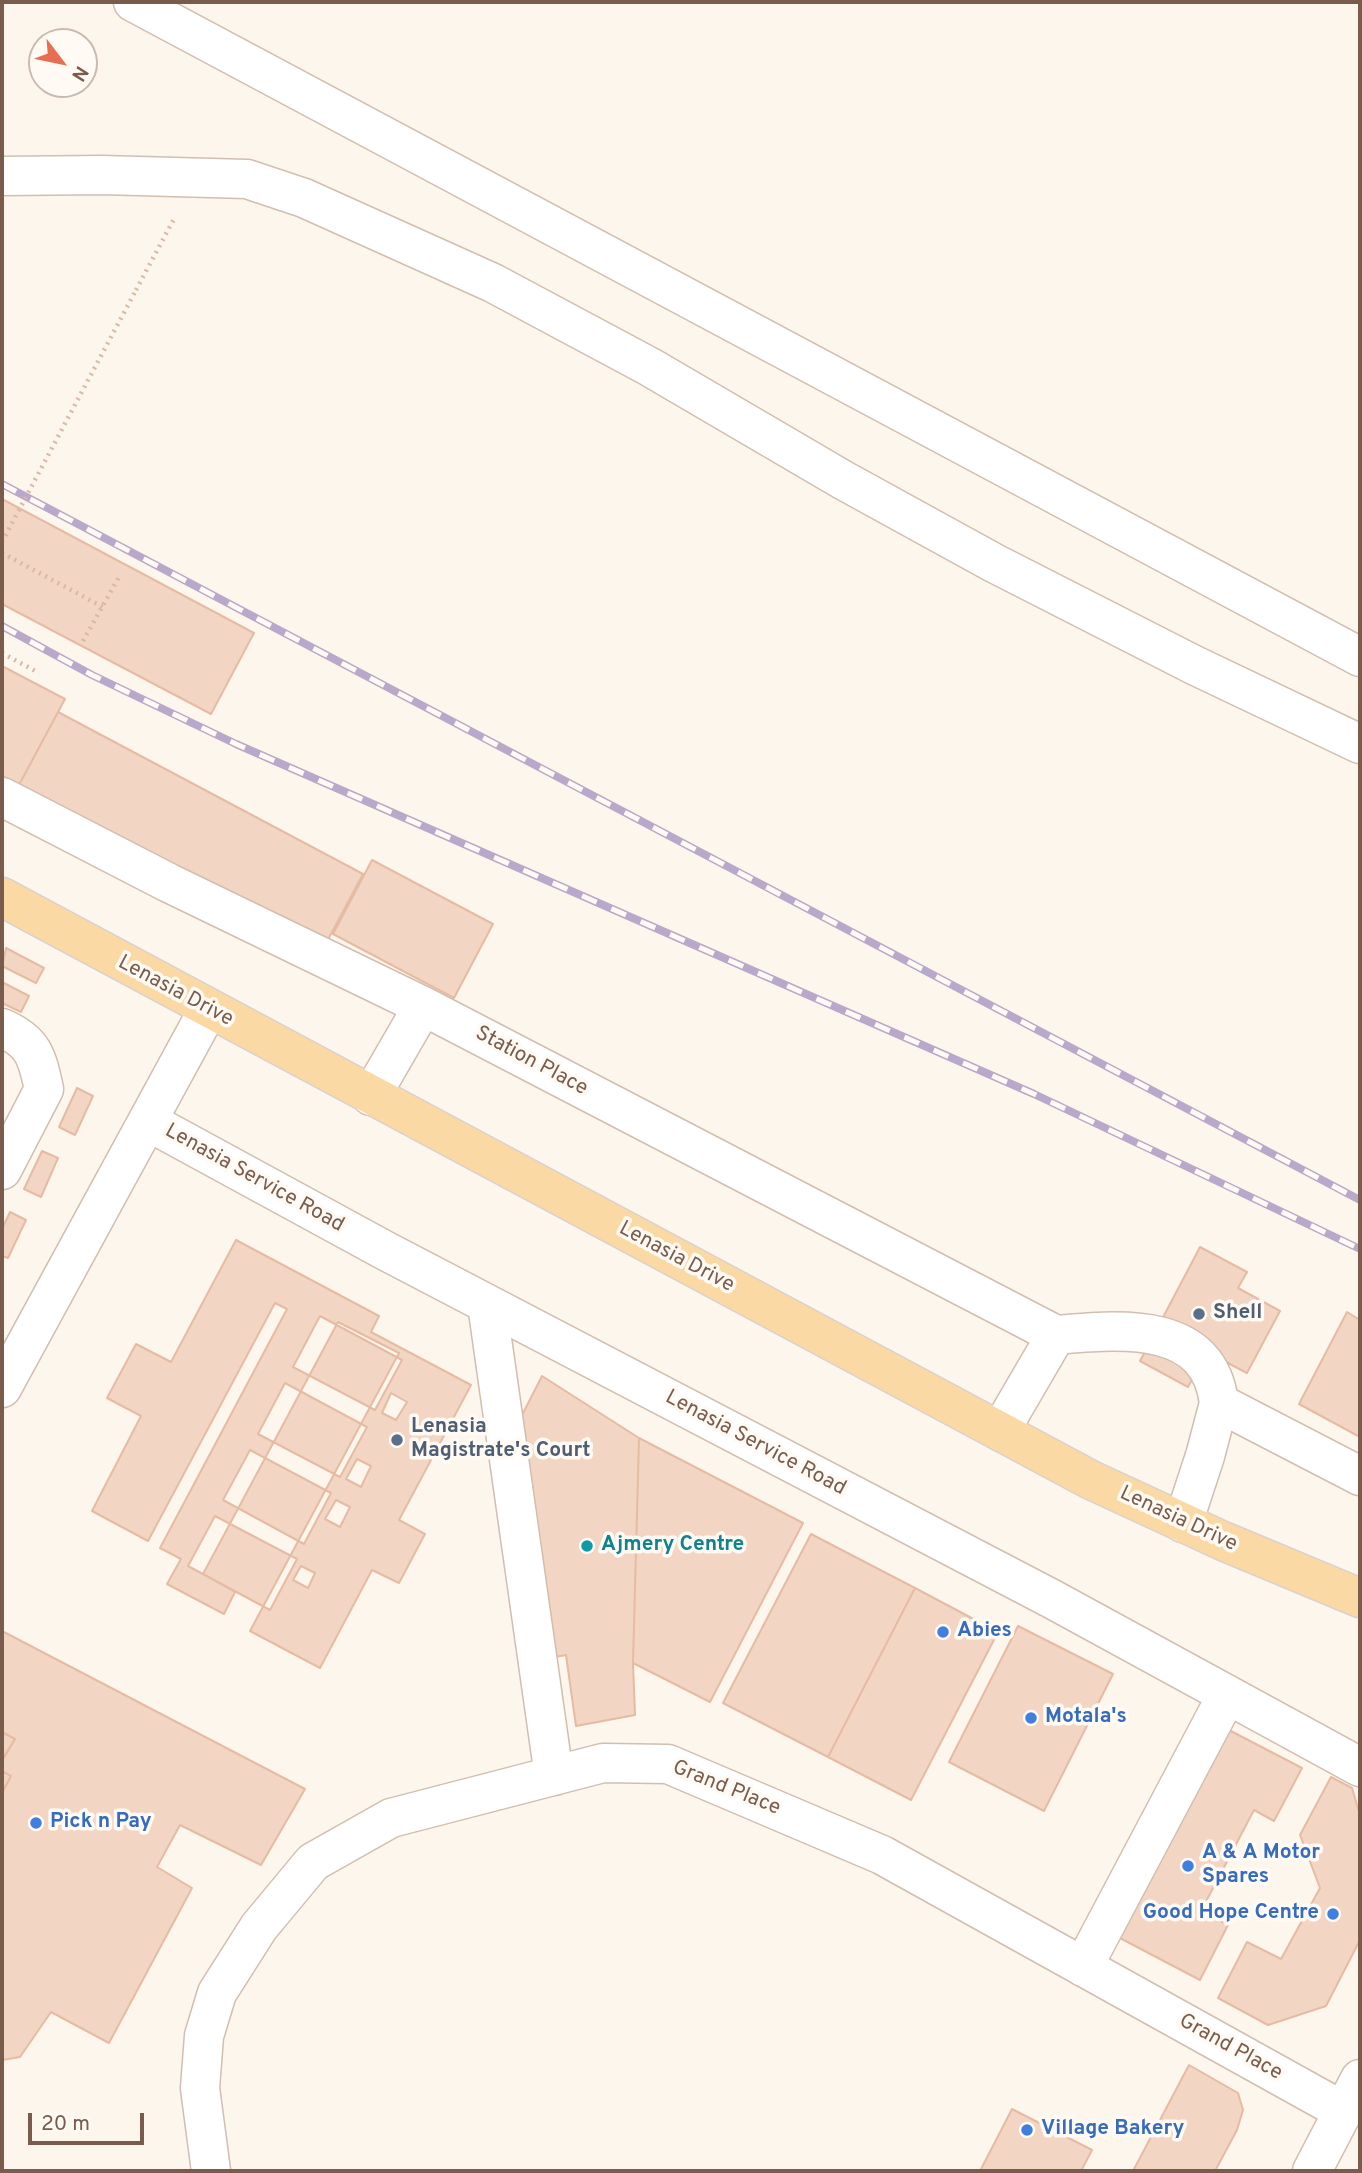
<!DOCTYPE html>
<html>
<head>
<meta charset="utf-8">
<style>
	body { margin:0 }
	#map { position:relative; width:1362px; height:2173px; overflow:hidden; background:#fdf6ec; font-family:Overpass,sans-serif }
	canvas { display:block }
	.frame { position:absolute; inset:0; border:4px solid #7a5c4d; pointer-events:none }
	.north { position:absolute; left:28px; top:28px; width:70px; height:70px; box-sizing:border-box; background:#fffaf3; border:2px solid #cabbb1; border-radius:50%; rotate:122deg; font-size:19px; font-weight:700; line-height:28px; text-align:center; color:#7a5c4d }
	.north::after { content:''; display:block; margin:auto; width:24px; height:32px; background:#e76f51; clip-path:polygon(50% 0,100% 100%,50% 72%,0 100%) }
	.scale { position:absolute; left:28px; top:2113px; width:116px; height:32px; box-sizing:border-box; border:4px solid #7a5c4d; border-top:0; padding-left:9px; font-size:21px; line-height:24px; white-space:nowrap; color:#7a5c4d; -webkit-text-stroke:5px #fffaf3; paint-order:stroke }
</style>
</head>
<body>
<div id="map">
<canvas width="1362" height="2173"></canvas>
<div class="frame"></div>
<div class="north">N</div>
<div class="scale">20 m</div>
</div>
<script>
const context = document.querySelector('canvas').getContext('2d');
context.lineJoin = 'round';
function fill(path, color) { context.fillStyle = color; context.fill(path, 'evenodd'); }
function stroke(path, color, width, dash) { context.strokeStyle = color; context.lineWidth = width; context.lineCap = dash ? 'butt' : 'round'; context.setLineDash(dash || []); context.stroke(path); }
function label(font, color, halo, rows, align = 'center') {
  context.font = font + ' Overpass,sans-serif'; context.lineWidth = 7; context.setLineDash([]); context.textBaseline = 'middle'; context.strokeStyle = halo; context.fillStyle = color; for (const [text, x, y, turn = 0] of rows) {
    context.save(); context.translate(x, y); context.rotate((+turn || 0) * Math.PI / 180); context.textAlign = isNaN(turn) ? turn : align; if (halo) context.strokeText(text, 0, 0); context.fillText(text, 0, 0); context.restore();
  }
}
const building = new Path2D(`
	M 2,499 L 254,633 L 211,714 L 2,604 Z
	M 2,666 L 65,699 L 19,785 L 2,776 Z
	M 58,712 L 363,874 L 324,947 L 19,785 Z
	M 372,860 L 493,924 L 454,998 L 333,934 Z
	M 6,948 L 44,968 L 36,983 L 2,966 Z
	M 2,982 L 29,996 L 21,1012 L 2,1003 Z
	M 77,1088 L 93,1096 L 75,1135 L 59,1127 Z
	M 42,1151 L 58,1158 L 41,1197 L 24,1189 Z
	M 10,1212 L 26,1220 L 8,1258 L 2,1256 L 2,1229 Z
	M 236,1240 L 379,1316 L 371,1332 L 471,1385 L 399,1520 L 425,1534 L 399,1583 L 372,1570 L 320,1668 L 250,1631 L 399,1353 L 338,1322 L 203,1574 L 235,1592 L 224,1614 L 167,1584 L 181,1559 L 160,1548 L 287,1309 L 275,1303 L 148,1541 L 92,1511 L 141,1416 L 107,1398 L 136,1344 L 171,1362 ZM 391,1393 L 407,1402 L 396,1420 L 382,1413 ZM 357,1459 L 371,1466 L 361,1487 L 346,1479 ZM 336,1500 L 350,1507 L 340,1527 L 325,1519 ZM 301,1566 L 315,1573 L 308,1588 L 293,1580 Z
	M 1200,1247 L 1247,1272 L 1238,1288 L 1280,1311 L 1247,1373 L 1207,1352 L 1188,1387 L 1140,1361 Z
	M 1347,1312 L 1360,1320 L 1360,1437 L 1299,1404 Z
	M 320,1316 L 402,1360 L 375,1410 L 293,1367 Z
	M 542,1376 L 639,1438 L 633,1663 L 635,1715 L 576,1726 L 566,1655 L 555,1657 L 518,1423 Z
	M 285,1383 L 367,1427 L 340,1477 L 258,1434 Z
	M 639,1438 L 803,1523 L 710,1702 L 633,1663 Z
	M 250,1450 L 331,1493 L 304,1544 L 223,1500 Z
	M 215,1516 L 297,1559 L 270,1610 L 188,1566 Z
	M 811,1534 L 915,1588 L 828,1757 L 723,1703 Z
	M 915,1588 L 998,1632 L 911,1800 L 828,1757 Z
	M 1018,1626 L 1113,1674 L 1044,1811 L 949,1762 Z
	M 2,1631 L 305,1789 L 261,1865 L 180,1825 L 157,1867 L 192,1888 L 109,2043 L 51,2012 L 20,2057 L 2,2060 L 2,1793 L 11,1776 L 2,1771 L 2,1760 L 15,1739 L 2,1732 Z
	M 1225,1728 L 1302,1768 L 1274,1821 L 1254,1810 L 1201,1911 L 1228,1925 L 1200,1980 L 1116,1936 Z
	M 2,1732 L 15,1739 L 2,1761 Z
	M 2,1771 L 11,1776 L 2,1793 Z
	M 1331,1777 L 1352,1788 L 1360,1815 L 1360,1940 L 1326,2006 L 1268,2025 L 1218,1998 L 1247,1942 L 1281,1959 L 1320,1888 L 1300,1835 Z
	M 1189,2065 L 1238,2093 L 1243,2110 L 1237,2130 L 1215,2171 L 1133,2171 Z
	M 1012,2109 L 1092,2150 L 1081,2171 L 980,2171 Z`);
fill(building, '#f3d5c3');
stroke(building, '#e6bba3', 2);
const minor = new Path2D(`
	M 133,2 L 1360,657
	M 2,176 L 102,175 L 247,179 L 304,198 L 493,283 L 650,367 L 843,480 L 994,563 L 1194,665 L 1360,744
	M 2,797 L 169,883 L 423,1006 L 1056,1335
	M 2,1028 C 34,1042 37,1057 44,1089 L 2,1170
	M 371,1096 L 423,1006
	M 149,1122 L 384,1250 L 1052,1599 L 1360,1767
	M 487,1304 L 554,1776
	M 1056,1335 C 1118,1330 1209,1319 1219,1403 L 1360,1476
	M 2,1388 L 208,1010
	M 1000,1431 L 1056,1335
	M 1183,1523 L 1205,1456 L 1219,1403
	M 1083,1967 L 1227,1695
	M 211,2171 L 200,2088 L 204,2036 L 217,1993 L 259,1927 L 313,1862 L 391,1818 L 603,1763 L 668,1764 L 882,1855 L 1343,2111
	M 1312,2171 L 1360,2079`);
const major = new Path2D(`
	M 2,897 L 1091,1480 L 1223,1541 L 1360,1598`);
stroke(minor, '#d1beb0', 41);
stroke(major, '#dad1cd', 41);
stroke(new Path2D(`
	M 136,290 L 175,217
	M 2,553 L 103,607
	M 83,641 L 119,577
	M 2,653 L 39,673`), '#d9b8a5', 4.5, [2, 5]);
stroke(minor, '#fff', 38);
stroke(major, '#fbd9a5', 38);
const rail = new Path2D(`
	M 2,484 L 1360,1200
	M 2,626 L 92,675 L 236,744 L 1034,1094 L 1360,1249`);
stroke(rail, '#b9a8c9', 8);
stroke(rail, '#fffaf3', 5, [16]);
stroke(new Path2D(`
	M 2,542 L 136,290`), '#d9b8a5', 4.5, [2, 5]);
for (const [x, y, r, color] of [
	[1199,1314,7,"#5c6f8a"],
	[397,1440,7,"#5c6f8a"],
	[587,1546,7,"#0f9aa8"],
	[943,1632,7,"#3f7fe0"],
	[1031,1718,7,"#3f7fe0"],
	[36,1823,7,"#3f7fe0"],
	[1188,1866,7,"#3f7fe0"],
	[1333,1914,7,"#3f7fe0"],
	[1027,2130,7,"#3f7fe0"]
]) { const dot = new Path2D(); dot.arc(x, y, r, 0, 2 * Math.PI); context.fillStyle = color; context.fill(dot); stroke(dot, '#fffaf3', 2.5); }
label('21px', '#7a5c4d', '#fffaf3', [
	["Lenasia Drive",175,992,28],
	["Station Place",531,1062,28],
	["Lenasia Service Road",254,1179,29],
	["Lenasia Drive",676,1258,28],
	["Lenasia Service Road",755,1444,28],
	["Lenasia Drive",1178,1520,25],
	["Grand Place",726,1789,22],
	["Grand Place",1230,2048,29]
]);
label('bold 21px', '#4e5e75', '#fffaf3', [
	["Shell",1213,1314],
	["Lenasia",411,1428],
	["Magistrate's Court",411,1452]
], 'left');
label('bold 21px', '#0d838f', '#fffaf3', [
	["Ajmery Centre",601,1546]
], 'left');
label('bold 21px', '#366cbe', '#fffaf3', [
	["Abies",957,1632],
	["Motala's",1045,1718],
	["Pick n Pay",50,1823],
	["A & A Motor",1202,1854],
	["Spares",1202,1878],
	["Good Hope Centre",1319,1914,"right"],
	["Village Bakery",1041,2130]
], 'left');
</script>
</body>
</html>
